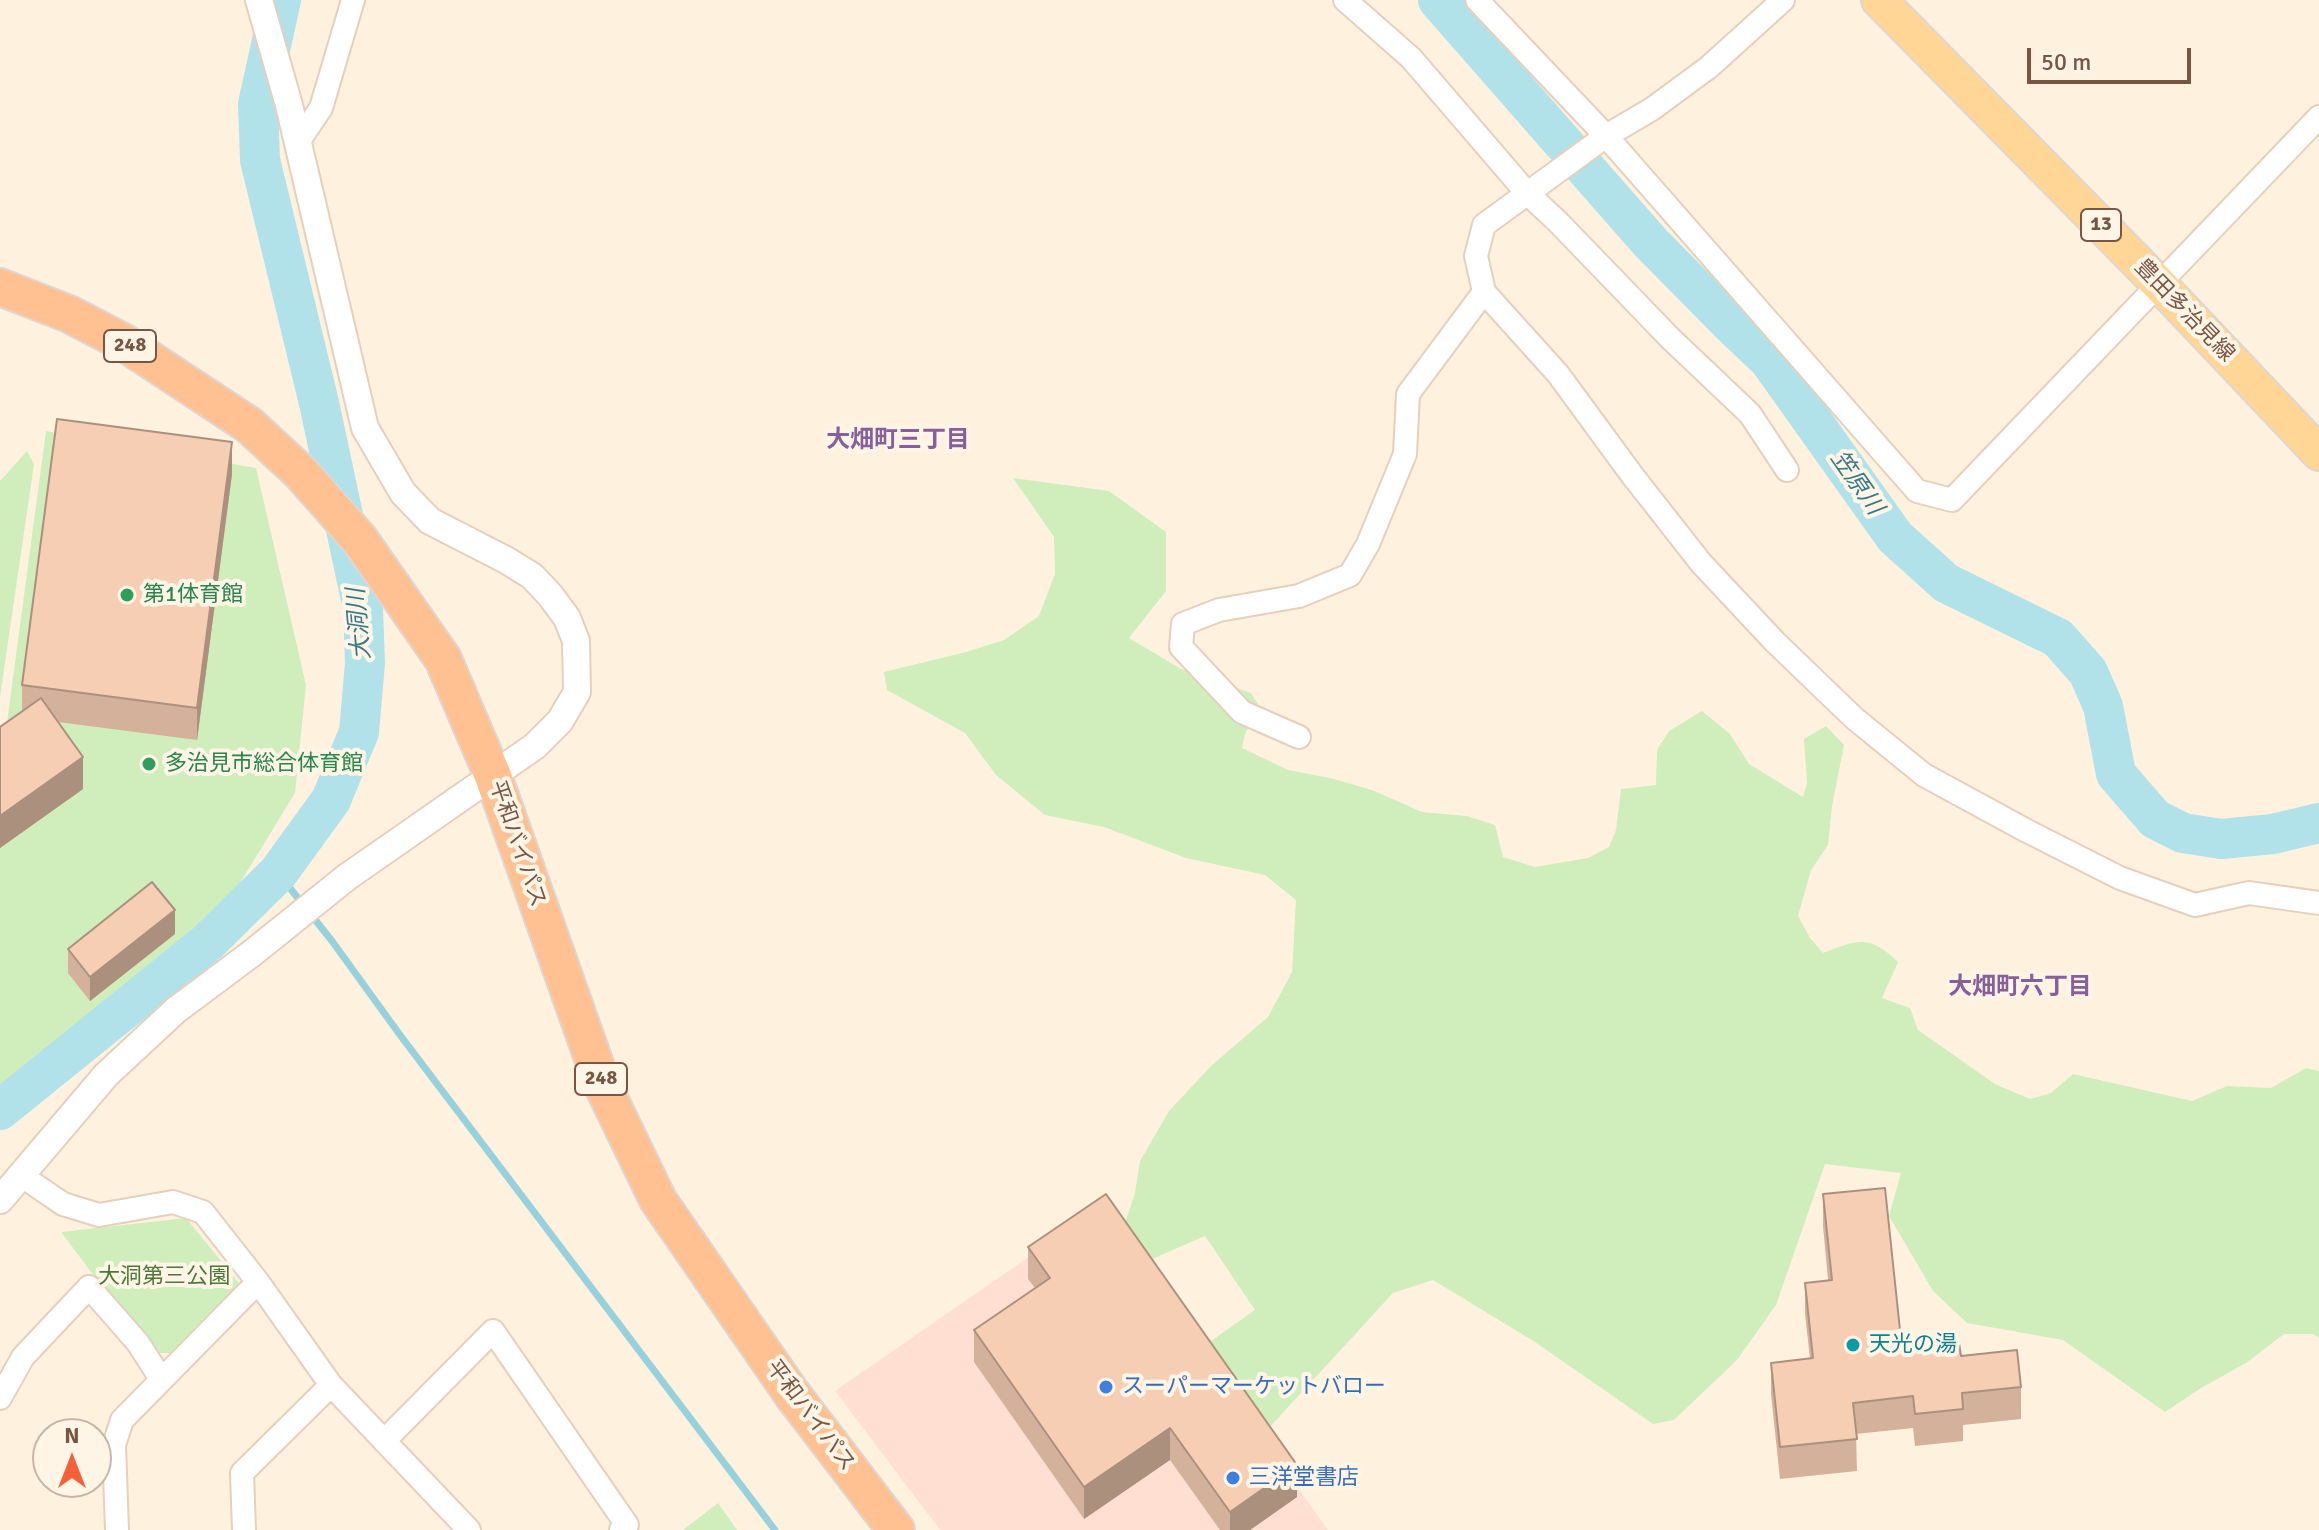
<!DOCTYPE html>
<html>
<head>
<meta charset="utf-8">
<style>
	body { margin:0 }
	#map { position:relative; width:2319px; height:1530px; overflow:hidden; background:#fef2df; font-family:Signika,sans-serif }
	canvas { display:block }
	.north { position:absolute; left:32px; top:1418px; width:80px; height:80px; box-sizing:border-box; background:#fff5e7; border:2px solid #c9b5a6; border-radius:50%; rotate:0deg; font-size:22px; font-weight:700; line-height:32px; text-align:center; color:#775644 }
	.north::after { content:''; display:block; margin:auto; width:28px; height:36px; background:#f46037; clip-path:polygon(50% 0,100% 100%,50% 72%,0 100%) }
	.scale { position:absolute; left:2027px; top:48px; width:164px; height:36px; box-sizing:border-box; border:4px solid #775644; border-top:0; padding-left:10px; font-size:24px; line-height:28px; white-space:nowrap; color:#775644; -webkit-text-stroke:6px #fff5e7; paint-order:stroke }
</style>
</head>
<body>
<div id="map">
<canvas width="2319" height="1530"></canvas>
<div class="north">N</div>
<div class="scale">50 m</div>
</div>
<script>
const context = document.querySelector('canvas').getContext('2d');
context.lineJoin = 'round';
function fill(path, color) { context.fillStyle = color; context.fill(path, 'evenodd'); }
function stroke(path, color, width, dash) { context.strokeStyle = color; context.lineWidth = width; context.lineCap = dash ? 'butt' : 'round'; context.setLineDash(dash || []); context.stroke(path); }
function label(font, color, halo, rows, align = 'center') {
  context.font = font + ' Signika,"Noto Sans JP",sans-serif'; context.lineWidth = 8; context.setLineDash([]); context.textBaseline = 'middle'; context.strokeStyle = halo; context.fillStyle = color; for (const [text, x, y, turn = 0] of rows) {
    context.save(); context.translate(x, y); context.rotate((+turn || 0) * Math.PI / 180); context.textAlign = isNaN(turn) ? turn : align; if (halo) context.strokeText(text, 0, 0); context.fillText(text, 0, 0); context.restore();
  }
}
fill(new Path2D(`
	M 1098,1209 L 1328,1530 L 940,1530 L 835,1391 Z`), '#ffdfd2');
fill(new Path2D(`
	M 46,431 L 256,468 L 306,685 L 295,793 L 240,883 L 187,945 L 0,1101 L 0,734 L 6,730 Z
	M 27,451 L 34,464 L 0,697 L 0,481 Z
	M 1013,478 L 1109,491 L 1166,532 L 1166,591 L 1129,638 L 1181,669 L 1251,693 L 1259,706 L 1245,734 L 1242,748 L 1288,770 L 1330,778 L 1372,790 L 1422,812 L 1467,816 L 1495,825 L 1503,857 L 1535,867 L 1588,858 L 1609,847 L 1616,830 L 1621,789 L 1656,785 L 1657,750 L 1669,731 L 1702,711 L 1730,734 L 1749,764 L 1803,797 L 1807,783 L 1804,739 L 1826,726 L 1844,745 L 1832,806 L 1828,845 L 1811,870 L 1798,916 L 1810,938 L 1823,953 C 1858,940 1869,934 1898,962 L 1882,998 L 1910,1008 L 1918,1030 L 1995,1084 L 2030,1099 L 2051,1093 L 2073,1074 L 2192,1101 L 2227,1086 L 2271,1088 L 2306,1068 L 2319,1071 L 2319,1338 L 2313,1334 L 2284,1334 L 2246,1363 L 2201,1388 L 2165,1412 L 2063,1340 L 1967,1323 L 1933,1291 L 1889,1216 L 1901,1173 L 1825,1164 L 1776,1305 L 1737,1360 L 1674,1420 L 1653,1424 L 1535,1342 L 1433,1280 L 1393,1293 L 1267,1430 L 1204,1346 L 1255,1310 L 1205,1236 L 1145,1262 L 1125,1223 L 1135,1193 L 1140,1161 L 1169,1111 L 1212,1065 L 1268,1017 L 1292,972 L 1296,900 L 1265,875 L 1186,858 L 1104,827 L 1045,815 L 996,775 L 965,733 L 887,690 L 884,672 L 966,652 L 1004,640 L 1039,616 L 1055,574 L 1054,537 Z
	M 186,1218 L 239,1283 L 175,1353 L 152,1353 L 61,1232 Z
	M 718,1503 L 737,1530 L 683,1530 Z`), '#d0edbc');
stroke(new Path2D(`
	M 278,873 L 332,941 L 400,1035 L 775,1530`), '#97d2dc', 7);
stroke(new Path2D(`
	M 1438,0 L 1650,242 L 1731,324 L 1769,360 L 1895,537 L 1946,583 L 2058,638 L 2088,672 L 2103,706 L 2116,774 L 2155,819 L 2183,833 L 2221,839 L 2273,834 L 2319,823
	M 0,1110 L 208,942 L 278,873 L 331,800 L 359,732 L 365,663 L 363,609 L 319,403 L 260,160 L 258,104 L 281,0`), '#b2e2e9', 40);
const minor = new Path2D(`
	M 1345,0 L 1411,58 L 1527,193 L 1558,222 L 1670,338 L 1750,414 L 1787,470
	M 1477,0 L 1606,136 L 1917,491 L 1952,500 L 2319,117
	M 298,142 L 321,108 L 353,0
	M 1484,292 L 1558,374 L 1632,475 L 1701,563 L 1775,642 L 1854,718 L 1924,775 L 2027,831 L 2120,878 L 2195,905 L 2249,893 L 2319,903
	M 1299,737 L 1242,712 L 1181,647 L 1183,624 L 1219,610 L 1299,596 L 1350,575 L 1368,544 L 1405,454 L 1408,394 L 1484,292 L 1476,256 L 1484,225 L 1606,136 L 1652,109 L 1709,67 L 1783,0
	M 22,1176 L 63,1204 L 99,1215 L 173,1202 L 203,1212 L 258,1282 L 331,1385 L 469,1530
	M 0,1398 L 23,1357 L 89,1287 L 138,1343 L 161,1379
	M 384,1441 L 493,1331 L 627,1525 L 621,1530
	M 117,1530 L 114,1445 L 122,1420 L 258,1282
	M 244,1530 L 242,1473 L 331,1385`);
const tertiary = new Path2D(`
	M 0,1200 L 106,1075 L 176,1010 L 251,954 L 347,877 L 535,746 L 560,721 L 577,692 L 576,641 L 567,618 L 550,595 L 532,576 L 506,560 L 430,521 L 403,493 L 365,428 L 289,105 L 259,0`);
const primary = new Path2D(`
	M 1879,0 L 2158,283 L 2319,453`);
const trunk = new Path2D(`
	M 0,287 L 69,314 L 123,342 L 249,425 L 301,473 L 360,540 L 443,659 L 493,776 L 602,1084 L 658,1200 L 792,1394 L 896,1530`);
stroke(minor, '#e5cfbd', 26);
stroke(tertiary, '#e5cfbd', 30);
stroke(primary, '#ded6d2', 38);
stroke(trunk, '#ded6d2', 40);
stroke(minor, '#fff', 22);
stroke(tertiary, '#fff', 26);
stroke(primary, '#ffd695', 34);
stroke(trunk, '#ffc092', 36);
fill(new Path2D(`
	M 232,474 L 197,740 L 58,722 L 83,789 L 0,848 L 0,727 L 22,711 L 22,685 Z
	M 175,934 L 90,1001 L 68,973 L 68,949 Z
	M 1823,1194 L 1902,1349 L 1961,1356 L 2021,1387 L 2021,1419 L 1963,1425 L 1963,1441 L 1915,1446 L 1913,1428 L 1856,1434 L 1857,1471 L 1780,1479 L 1771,1394 L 1771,1363 L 1810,1359 L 1805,1314 L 1805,1283 L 1828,1280 L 1823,1226 Z
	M 1028,1247 L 1297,1497 L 1250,1530 L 1220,1530 L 1170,1460 L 1084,1519 L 974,1362 L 974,1330 L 1035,1288 L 1028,1279 Z`), '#d4b19b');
fill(new Path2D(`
	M 232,442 L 232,474 L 197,740 L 197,708 Z
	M 83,757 L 83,789 L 0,848 L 0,816 Z
	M 175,910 L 175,934 L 90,1001 L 90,977 Z
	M 1170,1428 L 1170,1460 L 1084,1519 L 1084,1487 Z
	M 1297,1465 L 1297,1497 L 1250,1530 L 1230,1530 L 1230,1512 Z`), '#ac907e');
const building = new Path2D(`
	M 57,419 L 232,442 L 197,708 L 22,685 Z
	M 41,698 L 83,757 L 0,816 L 0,727 Z
	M 152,882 L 175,910 L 90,977 L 68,949 Z
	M 1885,1188 L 1902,1349 L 1959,1343 L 1961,1356 L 2017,1350 L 2021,1387 L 1962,1393 L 1963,1409 L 1915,1414 L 1913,1396 L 1853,1403 L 1857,1439 L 1780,1447 L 1771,1363 L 1813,1358 L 1805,1283 L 1832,1280 L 1823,1194 Z
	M 1106,1194 L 1297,1465 L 1230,1512 L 1170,1428 L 1084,1487 L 974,1330 L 1050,1278 L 1028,1247 Z`);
fill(building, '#f6ceb4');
stroke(building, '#ac907e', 2);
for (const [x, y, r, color] of [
	[127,595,8,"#2e9e5b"],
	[149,764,8,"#2e9e5b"],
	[1853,1345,8,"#0f9aa8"],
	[1106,1387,8,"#3f7fe0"],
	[1233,1478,8,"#3f7fe0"]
]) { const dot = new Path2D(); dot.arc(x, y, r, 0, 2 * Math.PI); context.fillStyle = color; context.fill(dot); stroke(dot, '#fff5e7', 3); }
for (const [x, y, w] of [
	[2101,225,40],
	[130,346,52],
	[601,1079,52]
]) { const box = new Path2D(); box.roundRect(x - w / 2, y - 16, w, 32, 6); context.fillStyle = '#fff5e7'; context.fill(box); stroke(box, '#775644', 2); }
label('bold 20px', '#775644', null, [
	["13",2101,225],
	["248",130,346],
	["248",601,1079]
]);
label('22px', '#775644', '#fff5e7', [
	["豊田多治見線",2184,311,46],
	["平和バイパス",517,844,71],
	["平和バイパス",810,1416,53]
]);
label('22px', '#27864d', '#fff5e7', [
	["第1体育館",143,595],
	["多治見市総合体育館",165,764]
], 'left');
label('22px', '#4c7839', '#fff5e7', [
	["大洞第三公園",164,1277]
]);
label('22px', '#0d838f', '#fff5e7', [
	["天光の湯",1869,1345]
], 'left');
label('22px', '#366cbe', '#fff5e7', [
	["スーパーマーケットバロー",1122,1387],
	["三洋堂書店",1249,1478]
], 'left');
label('bold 24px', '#865f9b', '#fff5e7', [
	["大畑町三丁目",898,441],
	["大畑町六丁目",2020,988]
]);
label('italic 24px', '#3a7a85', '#fff5e7', [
	["笠原川",1856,483,55],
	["大洞川",360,624,-95]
]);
</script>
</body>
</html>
